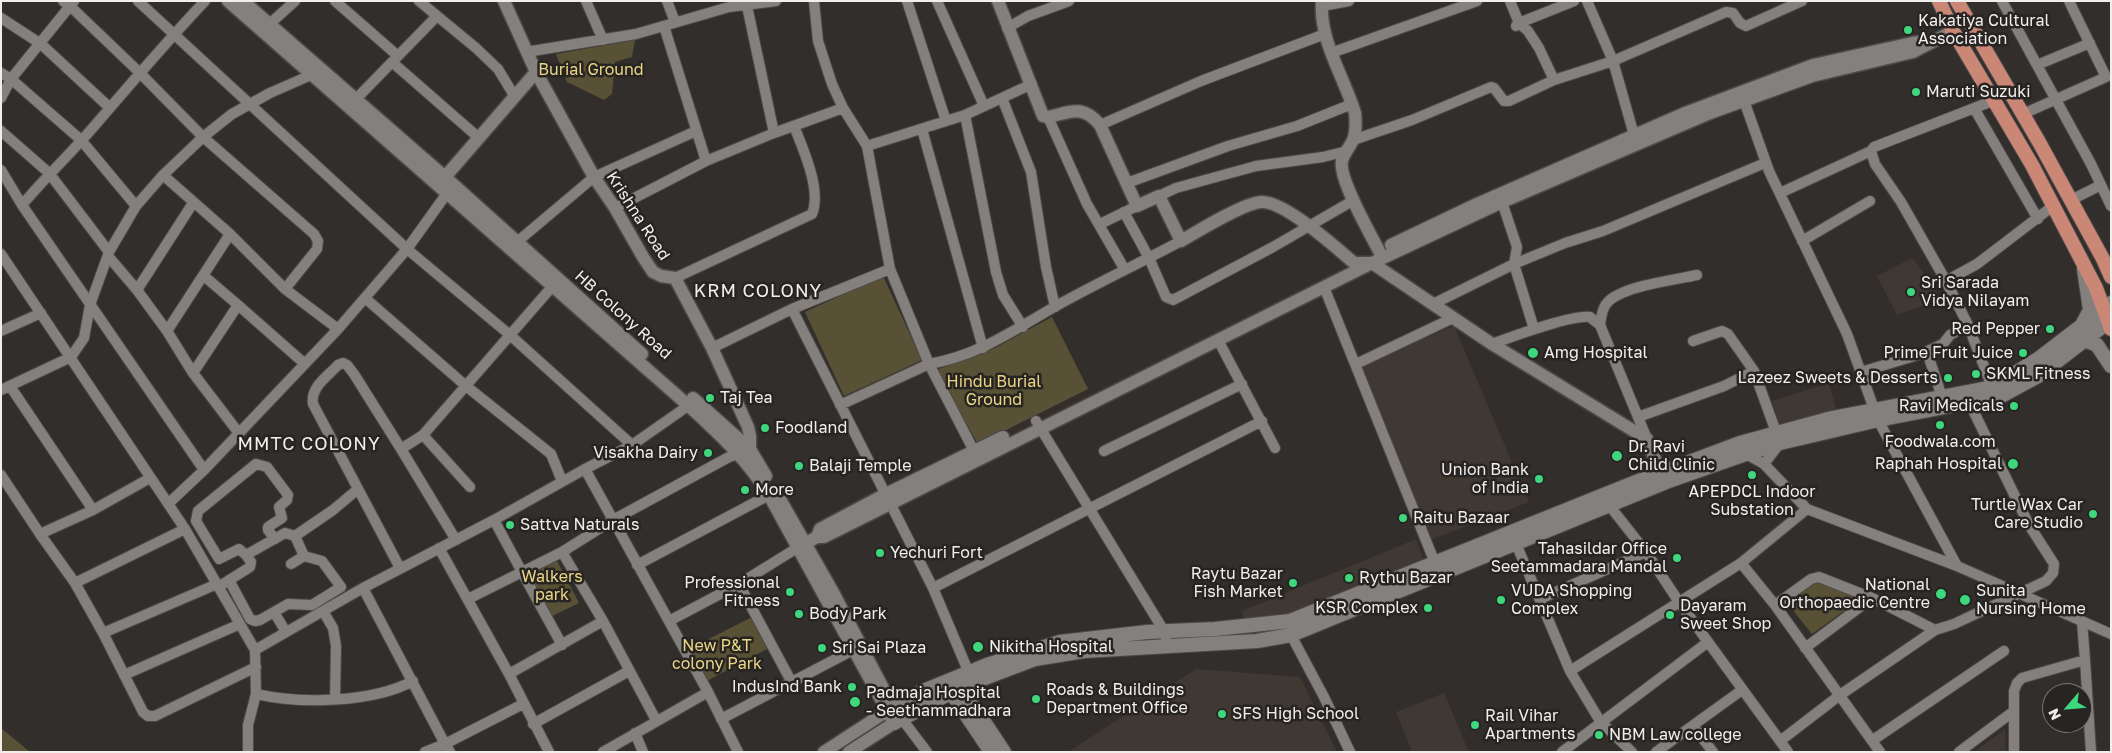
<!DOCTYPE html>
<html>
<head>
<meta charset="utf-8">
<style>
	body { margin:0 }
	#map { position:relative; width:2112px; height:753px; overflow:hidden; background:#312e2c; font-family:"Golos Text",sans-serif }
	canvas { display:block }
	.frame { position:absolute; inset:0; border:2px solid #f1efee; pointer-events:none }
	.north { position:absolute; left:2042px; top:683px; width:50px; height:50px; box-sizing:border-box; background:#272422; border:1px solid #787574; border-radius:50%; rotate:243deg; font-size:14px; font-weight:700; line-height:20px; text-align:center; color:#f1efee }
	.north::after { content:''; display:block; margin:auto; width:18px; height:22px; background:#3ed77d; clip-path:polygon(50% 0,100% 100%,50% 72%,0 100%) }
</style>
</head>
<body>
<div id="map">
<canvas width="2112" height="753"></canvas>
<div class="frame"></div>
<div class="north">N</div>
</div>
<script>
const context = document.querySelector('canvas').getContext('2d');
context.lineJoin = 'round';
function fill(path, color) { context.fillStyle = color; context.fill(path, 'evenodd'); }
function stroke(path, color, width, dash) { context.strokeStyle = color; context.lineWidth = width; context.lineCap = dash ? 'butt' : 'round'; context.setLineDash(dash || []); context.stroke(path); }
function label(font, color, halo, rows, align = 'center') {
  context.font = font + ' "Golos Text",sans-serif'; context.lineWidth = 5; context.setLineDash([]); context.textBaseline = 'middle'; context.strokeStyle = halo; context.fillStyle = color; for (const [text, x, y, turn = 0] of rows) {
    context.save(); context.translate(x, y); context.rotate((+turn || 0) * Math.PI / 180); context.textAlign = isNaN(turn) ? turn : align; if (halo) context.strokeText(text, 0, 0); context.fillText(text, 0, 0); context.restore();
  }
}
fill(new Path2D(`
	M 1912,258 L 1932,284 L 1941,299 L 1897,315 L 1877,276 Z
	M 1454,326 L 1529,502 L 1430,540 L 1357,365 Z
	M 1829,383 L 1836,409 L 1780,426 L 1772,401 Z
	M 1416,539 L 1423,559 L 1284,616 L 1244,620 L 1242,611 Z
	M 1196,669 L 1300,677 L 1337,752 L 1068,752 Z
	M 1444,693 L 1469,752 L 1412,752 L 1396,712 Z
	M 2005,729 L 2006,752 L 1974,752 Z`), '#403832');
fill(new Path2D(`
	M 635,40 L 632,57 L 615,62 L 612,94 L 604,100 L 567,82 L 556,54 Z
	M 883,276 L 922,360 L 844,396 L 805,312 Z
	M 1052,317 L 1088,389 L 978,444 L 936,370 L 995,348 Z
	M 554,555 L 579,603 L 550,617 L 524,570 Z
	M 1816,579 L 1862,598 L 1812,634 L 1787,603 Z
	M 752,617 L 761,630 L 767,649 L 705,682 L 689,649 Z
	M 1,728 L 30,752 L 1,752 Z`), '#595136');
const minor = new Path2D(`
	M 63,1 L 70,6 L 139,72 L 203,137 L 314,234 L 318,241 L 317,249 L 285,289
	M 138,1 L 407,249 L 510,335 L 632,445
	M 335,1 L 398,56
	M 419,1 L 476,48 L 498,69 L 515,97
	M 586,1 L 603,40
	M 667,1 L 675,22
	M 814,1 L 818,41 L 832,84 L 843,108 L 867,146 L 890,269
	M 907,1 L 946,121
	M 937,1 L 984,106
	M 1510,1 L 1519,23 L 1574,1
	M 1587,1 L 1613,61 L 1636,142
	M 2002,1 L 2091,164 L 2111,206
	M 747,6 L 774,133
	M 1322,6 L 1349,1
	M 1,18 L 41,44 L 110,108
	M 664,26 L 706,161
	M 1516,26 L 1519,23 L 1528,31 L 1539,48 L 1554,80
	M 1007,28 L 1028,16 L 1069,1
	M 264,29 L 295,1
	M 526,52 L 636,34 L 729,7 L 776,1
	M 1331,53 L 1477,1
	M 392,62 L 479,138
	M 2037,65 L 2090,43
	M 1,73 L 11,79 L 81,140 L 136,206
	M 1742,95 L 1769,171 L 1847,334 L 1878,420 L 1957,566
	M 1,98 L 11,79 L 74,1
	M 1002,98 L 1031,172 L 1046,267 L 1055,307
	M 355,100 L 436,17
	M 1974,108 L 2038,219
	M 2023,114 L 2106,77 L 2069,1
	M 965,115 L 996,272 L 1003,295 L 1023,327
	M 1048,117 L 1087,204 L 1125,270
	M 1100,125 L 1201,81 L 1325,34
	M 922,129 L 983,348
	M 1,131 L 49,173 L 109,252
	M 1353,140 L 1412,120 L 1491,87 L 1494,88 L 1504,101 L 1509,101 L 1554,80 L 1613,61 L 1726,12 L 1733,13 L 1740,23 L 1746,26 L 1802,1
	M 867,146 L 965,115 L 1032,84
	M 1,170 L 22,205 L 204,470
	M 163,175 L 230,234 L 285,289 L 338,329
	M 1127,183 L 1228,146 L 1297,126 L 1352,104
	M 1780,193 L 1871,151
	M 1159,196 L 1176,188 L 1256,166 L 1323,157 L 1347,151
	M 2077,197 L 2101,185
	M 1502,202 L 1517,247 L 1514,264 L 1534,329
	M 22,205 C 44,179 68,156 90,131 C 128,87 165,43 205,1
	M 615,208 L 706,161 L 774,133 L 843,108
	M 1124,212 L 1149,258 L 1166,297 L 1173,300 L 1273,247 L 1354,200
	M 1100,224 L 1137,206
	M 1802,241 L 1870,201
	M 517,242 L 594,177 L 696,131
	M 1,254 L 185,529 L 255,650
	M 108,256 L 137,290 L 167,331 L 193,373 L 238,432
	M 675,278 L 812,214 C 822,190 803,149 794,126
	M 1946,281 L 1901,202 L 1875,164 L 1871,151 L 1874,147 L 1995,100
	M 1324,287 L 1435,563
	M 137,290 L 193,203
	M 365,298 L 466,386 L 551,454 L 562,481
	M 1433,304 L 1514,264 L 1565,243 L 1603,231 L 1765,163
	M 238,305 L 305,364
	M 1600,325 C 1601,318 1602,308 1607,303 C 1621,286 1675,280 1697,275
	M 1,331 L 41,313
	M 167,331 L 230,234
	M 1218,340 L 1275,448
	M 1693,341 L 1722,331 L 1728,334 L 1754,371 L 1780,443 L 1764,464
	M 1492,344 C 1511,337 1573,314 1590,317 L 1600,325 L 1647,439
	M 712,348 L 792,309
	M 1927,352 L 1942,397
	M 1356,364 L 1453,318
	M 1861,372 L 1921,354 L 1943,344 L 1950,335 L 1968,325
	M 193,373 L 238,305 L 204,276
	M 10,386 L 93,510
	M 1,390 L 71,357 L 84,338 L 90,305 L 109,252 L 136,206 L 163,175 L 203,137 L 232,114 L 270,93 L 311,75
	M 1994,392 L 1968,325 L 1946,281 L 1977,264 L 2053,206
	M 840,405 L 929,364 C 977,356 1014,330 1056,306 C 1097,283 1140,263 1181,241
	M 1638,417 L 1724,386 L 1754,371
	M 1036,421 L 1164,631 L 1168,646
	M 401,449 L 423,435
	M 1104,451 L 1242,384
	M 1746,454 L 1764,464 L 1807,509 L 1957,566 L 2111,634
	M 585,469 L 708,692 L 738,752
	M 1,475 L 40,534 L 93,510 L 150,478
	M 470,487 L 423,435 L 557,281
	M 1605,500 L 1646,552 L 1679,602 L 1788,752
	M 168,504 L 204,470 L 338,329 L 407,249 L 450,189
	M 494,520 L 522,572 L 562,552 L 613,520 L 729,457 L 739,454
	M 40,534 L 75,583 L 103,633 L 143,712 L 148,716 L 155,716 L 256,667
	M 295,536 L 333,510 L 358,489
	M 1514,539 L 1570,671 L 1600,721 L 1632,752
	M 439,548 L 509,674 L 549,752
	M 562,552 L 603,621 L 656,720
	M 246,555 L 239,549 L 219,559 L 196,521 L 198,511 L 256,464 L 267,467 L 288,495 L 287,500 L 279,507 L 282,518 L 268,527 L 268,530 L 275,539
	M 1741,563 L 1807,509
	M 637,565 L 769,495
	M 400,568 L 313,404 C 310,387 328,376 338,365 L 343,363 L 347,365 L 354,374 L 401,449 L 456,540
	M 229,580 L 250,619 L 255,621 L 260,620 L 288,604 L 312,605 L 341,587 L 322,561 L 304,556
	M 75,583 L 185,529
	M 223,584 L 250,567 L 251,562 L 246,555 L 285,533 L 295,536 L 304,556 L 291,564
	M 739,584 L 791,681
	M 363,588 L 445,744 L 523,704
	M 933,588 L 1262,421
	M 468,599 L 522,572 L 562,645
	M 1540,599 L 1646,552
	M 1775,605 L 1811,579 L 1819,577 L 1872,598 L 1935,630
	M 323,611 L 333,628 L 336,646 L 335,699
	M 274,612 L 286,632
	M 669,621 L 739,584 L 797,548
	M 2082,621 L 2085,660
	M 103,633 L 217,584
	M 1291,635 L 1324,697 L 1350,752
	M 1805,648 L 1872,598
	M 1570,671 L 1741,563 L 1775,605 L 1880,752
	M 969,673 L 933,588 L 792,309 L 890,269 L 929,364 L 974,451
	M 509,674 L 603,621
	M 124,675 L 240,624
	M 256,694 C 300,704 372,703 413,681
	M 721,719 L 853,650
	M 902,719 L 927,752
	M 533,724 L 629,671
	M 1693,726 L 1713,752
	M 635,733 L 643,752
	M 1873,740 L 2004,651
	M 1780,741 L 1840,695 L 1935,630 L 1954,624 L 2046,581 L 2053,573 L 2054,564 L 2029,525 L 1970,404
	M 248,752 L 248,725 L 256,694 L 255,650 L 363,588 L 494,520 L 585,469 L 632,445 L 695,401
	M 425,752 L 445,744 L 450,752
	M 603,752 L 708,692
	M 1562,752 L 1708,642
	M 1656,752 L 1742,690
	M 1959,752 L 2014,711
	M 2014,752 L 2014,691 L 2017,683 L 2022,678 L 2085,660 L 2091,752`);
const tertiary = new Path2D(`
	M 228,1 L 689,406 C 720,435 746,458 769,495 L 894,723 L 849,752
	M 243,1 L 445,177 L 642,354
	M 504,1 L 536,72 L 594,177 L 615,208 L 643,257 L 653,272 L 661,276 L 675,278 L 712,348 L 748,427 L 750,436 L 750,449 L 746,451
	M 998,1 L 1043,116 L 1048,117 C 1071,112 1083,104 1100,125 L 1137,206 L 1159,196 L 1181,241 C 1198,231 1244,203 1261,202 C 1283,200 1337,248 1354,263 L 1372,263 L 1492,344 L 1647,439 L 1660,472
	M 1322,1 C 1319,41 1344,76 1355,113 C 1356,122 1356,132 1353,140 C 1350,147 1344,153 1342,161 C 1338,178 1370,233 1379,251
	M 445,177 L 536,72
	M 1391,245 L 1477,204 L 1685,113 L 1813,65 L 1912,43 L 1926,41
	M 693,398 L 750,449 L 766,476
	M 781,501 L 834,594 L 885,692
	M 817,537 L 820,529 L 886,494 L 1003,437
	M 797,548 L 817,537 L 824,537 L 1372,263 L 1502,202 L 1710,113 L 1812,76 L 1913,52 L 1953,31
	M 824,752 L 887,711`);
const secondary = new Path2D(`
	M 2083,323 L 2090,310 L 2084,269
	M 2085,340 L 2097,345 L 2111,366
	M 961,687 L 1004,752
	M 951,692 L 991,752
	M 887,711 L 921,692 L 987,665 L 1060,642 L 1147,632 L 1215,629 L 1290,621 L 1636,482 L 1740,443 L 1832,418 L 1993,387 L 2038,359 L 2111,303
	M 894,723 L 961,687 L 1035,659 L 1084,651 L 1257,641 L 1291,635 L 1666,482 L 1746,454 L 1780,443 L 1878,420 L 2001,396 L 2038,376 L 2111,320`);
const primary = new Path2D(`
	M 1939,1 L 1953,31 L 2032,165 L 2096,288 L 2111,329
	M 1957,1 L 2039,142 L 2103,259 L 2111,277`);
stroke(minor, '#4d4a49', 12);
stroke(tertiary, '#4d4a49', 15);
stroke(secondary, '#4d4a49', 16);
stroke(primary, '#4d4a49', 16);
stroke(minor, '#83807e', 10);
stroke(tertiary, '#83807e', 12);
stroke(secondary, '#83807e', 14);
stroke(primary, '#cb8776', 14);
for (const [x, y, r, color] of [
	[1908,30,5,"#3ed77d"],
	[1916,92,5,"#3ed77d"],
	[1911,292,5,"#3ed77d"],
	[2050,329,5,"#3ed77d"],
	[1533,353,6,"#3ed77d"],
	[2023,353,5,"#3ed77d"],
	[1976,374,5,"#3ed77d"],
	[1948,378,5,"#3ed77d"],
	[710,398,5,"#3ed77d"],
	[2014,406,5,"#3ed77d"],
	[1940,425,5,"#3ed77d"],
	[765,428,5,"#3ed77d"],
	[708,453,5,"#3ed77d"],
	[1617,456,6,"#3ed77d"],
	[2013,464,6,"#3ed77d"],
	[799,466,5,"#3ed77d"],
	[1752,475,5,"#3ed77d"],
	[1539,479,5,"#3ed77d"],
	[745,490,5,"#3ed77d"],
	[2093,514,5,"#3ed77d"],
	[1403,518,5,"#3ed77d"],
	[510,525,5,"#3ed77d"],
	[880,553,5,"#3ed77d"],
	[1677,558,5,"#3ed77d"],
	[1349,578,5,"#3ed77d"],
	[1293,583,5,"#3ed77d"],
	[790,592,5,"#3ed77d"],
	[1941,594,6,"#3ed77d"],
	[1501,600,5,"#3ed77d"],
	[1965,600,6,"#3ed77d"],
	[1428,608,5,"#3ed77d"],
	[799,614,5,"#3ed77d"],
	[1670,615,5,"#3ed77d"],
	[978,647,6,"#3ed77d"],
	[822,648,5,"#3ed77d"],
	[852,687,5,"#3ed77d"],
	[1036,699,5,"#3ed77d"],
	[855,702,6,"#3ed77d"],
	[1222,714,5,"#3ed77d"],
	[1475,725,5,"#3ed77d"],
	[1599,735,5,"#3ed77d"]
]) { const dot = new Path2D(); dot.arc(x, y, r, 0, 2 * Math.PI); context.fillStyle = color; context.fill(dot); stroke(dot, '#272422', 2); }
label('16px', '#f1efee', '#272422', [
	["Kakatiya Cultural",1918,21],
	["Association",1918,39],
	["Maruti Suzuki",1926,92],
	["Sri Sarada",1921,283],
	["Vidya Nilayam",1921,301],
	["Red Pepper",2040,329,"right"],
	["Amg Hospital",1544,353],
	["Prime Fruit Juice",2013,353,"right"],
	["SKML Fitness",1986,374],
	["Lazeez Sweets & Desserts",1938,378,"right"],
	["Taj Tea",720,398],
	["Ravi Medicals",2004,406,"right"],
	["Foodland",775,428],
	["Foodwala.com",1940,442,"center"],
	["Dr. Ravi",1628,447],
	["Child Clinic",1628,465],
	["Visakha Dairy",698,453,"right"],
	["Raphah Hospital",2002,464,"right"],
	["Balaji Temple",809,466],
	["Union Bank",1529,470,"right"],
	["of India",1529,488,"right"],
	["More",755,490],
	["APEPDCL Indoor",1752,492,"center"],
	["Substation",1752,510,"center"],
	["Turtle Wax Car",2083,505,"right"],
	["Care Studio",2083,523,"right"],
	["Raitu Bazaar",1413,518],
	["Sattva Naturals",520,525],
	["Tahasildar Office",1667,549,"right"],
	["Seetammadara Mandal",1667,567,"right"],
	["Yechuri Fort",890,553],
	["Raytu Bazar",1283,574,"right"],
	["Fish Market",1283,592,"right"],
	["Rythu Bazar",1359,578],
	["Professional",780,583,"right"],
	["Fitness",780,601,"right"],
	["National",1930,585,"right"],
	["Orthopaedic Centre",1930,603,"right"],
	["VUDA Shopping",1511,591],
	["Complex",1511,609],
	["Sunita",1976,591],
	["Nursing Home",1976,609],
	["Dayaram",1680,606],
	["Sweet Shop",1680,624],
	["KSR Complex",1418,608,"right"],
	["Body Park",809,614],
	["Nikitha Hospital",989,647],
	["Sri Sai Plaza",832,648],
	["IndusInd Bank",842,687,"right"],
	["Roads & Buildings",1046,690],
	["Department Office",1046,708],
	["Padmaja Hospital",866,693],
	["- Seethammadhara",866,711],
	["SFS High School",1232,714],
	["Rail Vihar",1485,716],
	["Apartments",1485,734],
	["NBM Law college",1609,735]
], 'left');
label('16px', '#ebd587', '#272422', [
	["Burial Ground",591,70],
	["Hindu Burial",994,382],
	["Ground",994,400],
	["Walkers",552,577],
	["park",552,595],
	["New P&T",717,646],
	["colony Park",717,664]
]);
label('16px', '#f1efee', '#272422', [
	["Krishna Road",638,216,57],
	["HB Colony Road",623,315,42]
]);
context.letterSpacing = '1px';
label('18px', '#f1efee', '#272422', [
	["KRM COLONY",758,291],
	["MMTC COLONY",309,444]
]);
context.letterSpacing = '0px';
</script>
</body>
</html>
